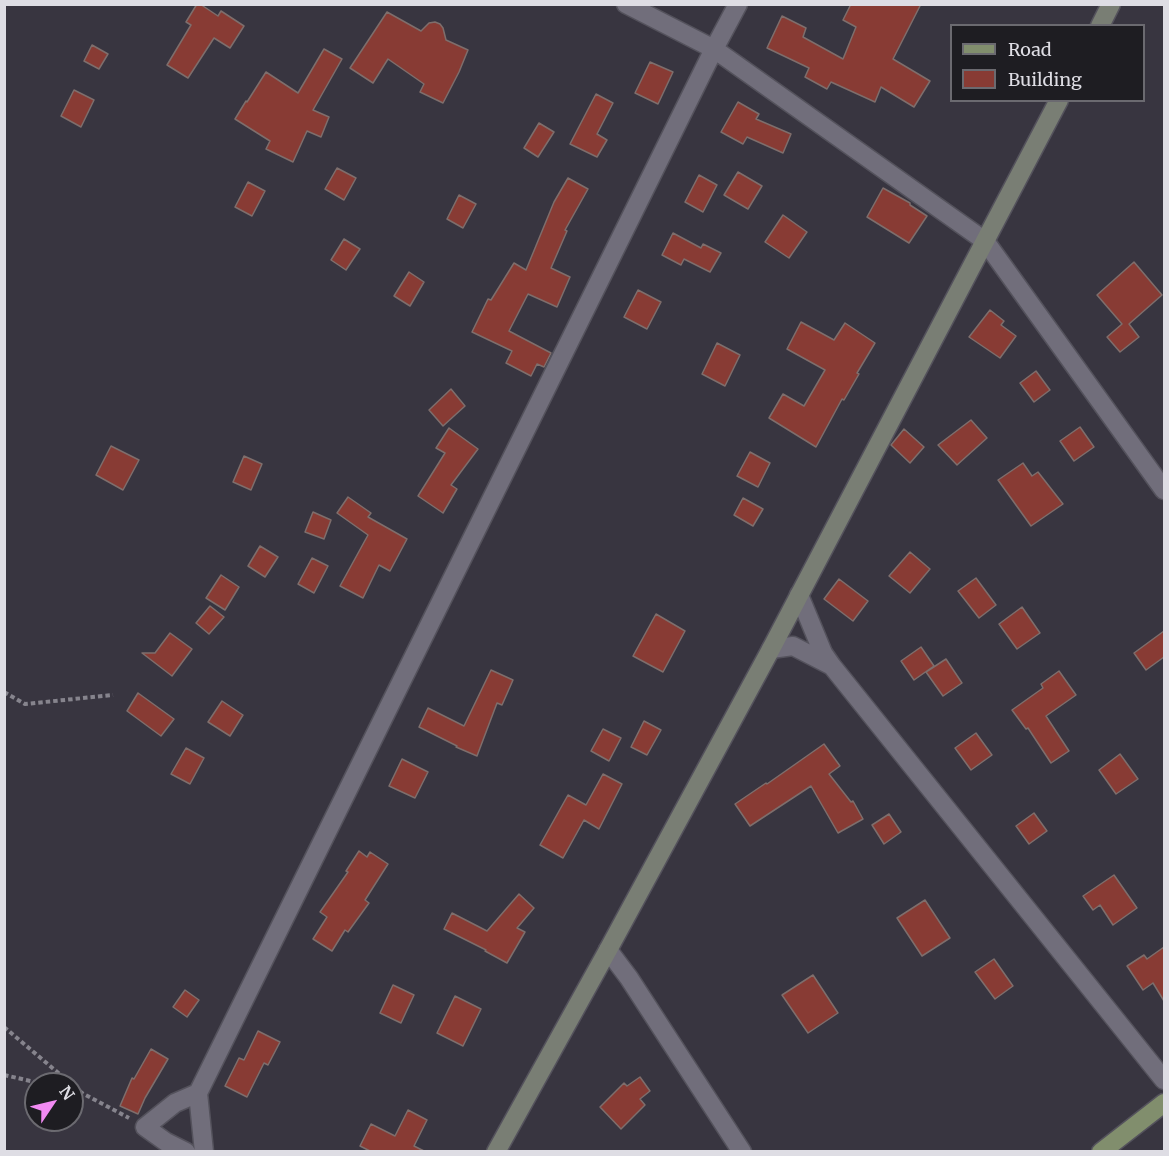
<!DOCTYPE html>
<html>
<head>
<meta charset="utf-8">
<style>
	body { margin:0 }
	#map { position:relative; width:1169px; height:1156px; overflow:hidden; background:#383540; font-family:Merriweather,serif }
	canvas { display:block }
	.frame { position:absolute; inset:0; border:6px solid #dedde4; pointer-events:none }
	.legend { position:absolute; left:950px; top:24px; width:195px; height:78px; box-sizing:border-box; background:#1e1d22; border:2px solid #6b6a70; margin:0; padding:8px 10px; list-style:none; font-size:18px; color:#dedde4 }
	.legend li { display:flex; align-items:center; gap:12px; height:30px }
	.legend b { width:30px; border:2px solid #6b6a70 }
	.north { position:absolute; left:24px; top:1072px; width:60px; height:60px; box-sizing:border-box; background:#1e1d22; border:2px solid #6b6a70; border-radius:50%; rotate:55deg; font-size:16px; font-weight:700; line-height:24px; text-align:center; color:#dedde4 }
	.north::after { content:''; display:block; margin:auto; width:21px; height:27px; background:#f28af3; clip-path:polygon(50% 0,100% 100%,50% 72%,0 100%) }
</style>
</head>
<body>
<div id="map">
<canvas width="1169" height="1156"></canvas>
<div class="frame"></div>
<ul class="legend">
<li><b style="height:8px;background:#818e6d"></b>Road</li>
<li><b style="height:16px;background:#883b34"></b>Building</li>
</ul>
<div class="north">N</div>
</div>
<script>
const context = document.querySelector('canvas').getContext('2d');
context.lineJoin = 'round';
function fill(path, color) { context.fillStyle = color; context.fill(path, 'evenodd'); }
function stroke(path, color, width, dash) { context.strokeStyle = color; context.lineWidth = width; context.lineCap = dash ? 'butt' : 'round'; context.setLineDash(dash || []); context.stroke(path); }
const building = new Path2D(`
	M 197,4 L 200,4 L 218,16 L 221,11 L 244,26 L 230,48 L 214,38 L 188,78 L 167,65 L 191,25 L 186,22 Z
	M 851,4 L 921,4 L 893,59 L 930,81 L 914,107 L 881,87 L 875,102 L 831,82 L 827,89 L 805,77 L 809,68 L 767,48 L 782,16 L 806,28 L 803,37 L 843,59 L 856,27 L 843,20 Z
	M 387,12 L 421,31 L 429,23 L 435,22 L 440,24 L 443,28 L 446,40 L 468,50 L 459,72 L 443,103 L 420,92 L 424,84 L 388,59 L 373,83 L 350,68 Z
	M 92,45 L 108,54 L 99,69 L 84,61 Z
	M 324,49 L 342,59 L 313,110 L 329,117 L 321,137 L 307,131 L 293,162 L 266,149 L 270,141 L 235,119 L 246,101 L 247,102 L 266,72 L 298,93 Z
	M 650,62 L 673,72 L 658,104 L 635,93 Z
	M 74,90 L 94,100 L 81,127 L 61,116 Z
	M 596,94 L 613,103 L 597,134 L 607,140 L 597,157 L 570,144 Z
	M 738,102 L 759,114 L 756,119 L 791,134 L 783,153 L 747,137 L 743,144 L 721,132 Z
	M 539,123 L 554,132 L 538,157 L 524,148 Z
	M 337,168 L 356,178 L 344,200 L 325,189 Z
	M 738,172 L 762,186 L 748,209 L 724,195 Z
	M 699,175 L 717,185 L 703,212 L 685,202 Z
	M 568,178 L 588,189 L 565,230 L 567,231 L 551,268 L 570,277 L 557,307 L 528,294 L 509,331 L 551,353 L 544,367 L 537,364 L 531,376 L 506,363 L 512,351 L 472,332 L 488,299 L 491,300 L 514,263 L 526,270 L 554,202 Z
	M 248,182 L 265,191 L 252,216 L 235,207 Z
	M 883,188 L 910,203 L 910,205 L 927,216 L 909,243 L 867,217 Z
	M 459,195 L 476,204 L 463,228 L 447,219 Z
	M 783,215 L 807,232 L 789,258 L 765,242 Z
	M 673,233 L 701,248 L 703,244 L 721,253 L 710,272 L 684,259 L 681,265 L 662,255 Z
	M 344,239 L 360,249 L 346,270 L 331,260 Z
	M 1134,262 L 1162,295 L 1129,324 L 1139,337 L 1120,352 L 1107,337 L 1122,324 L 1097,295 Z
	M 409,272 L 424,282 L 410,306 L 394,296 Z
	M 638,290 L 661,302 L 647,329 L 624,317 Z
	M 990,310 L 1004,321 L 1001,325 L 1016,336 L 1000,358 L 969,337 Z
	M 801,322 L 834,340 L 845,323 L 875,343 L 857,373 L 859,374 L 844,400 L 842,399 L 816,447 L 769,418 L 783,394 L 804,406 L 825,370 L 787,349 Z
	M 717,343 L 740,355 L 725,386 L 702,374 Z
	M 1036,371 L 1050,390 L 1034,402 L 1020,383 Z
	M 451,389 L 465,406 L 443,426 L 429,410 Z
	M 971,420 L 987,438 L 957,465 L 938,445 Z
	M 1080,427 L 1094,447 L 1074,461 L 1060,441 Z
	M 449,428 L 478,449 L 451,485 L 457,489 L 443,513 L 418,496 L 445,453 L 436,448 Z
	M 904,429 L 924,447 L 910,463 L 891,445 Z
	M 111,446 L 139,460 L 123,490 L 96,475 Z
	M 750,452 L 770,463 L 758,487 L 737,476 Z
	M 244,456 L 262,464 L 251,490 L 233,482 Z
	M 1023,463 L 1032,476 L 1038,472 L 1063,504 L 1031,526 L 998,480 Z
	M 348,497 L 371,513 L 368,517 L 407,539 L 390,571 L 379,565 L 363,598 L 340,586 L 368,535 L 337,513 Z
	M 743,498 L 763,509 L 753,526 L 734,515 Z
	M 313,512 L 331,520 L 324,539 L 305,532 Z
	M 260,546 L 278,557 L 265,577 L 248,566 Z
	M 910,552 L 930,569 L 910,593 L 889,576 Z
	M 312,558 L 328,566 L 314,593 L 298,584 Z
	M 221,575 L 239,587 L 225,610 L 206,598 Z
	M 976,578 L 996,605 L 979,618 L 958,591 Z
	M 839,579 L 868,601 L 853,621 L 824,599 Z
	M 210,606 L 224,617 L 209,634 L 196,623 Z
	M 1022,607 L 1040,633 L 1017,649 L 999,624 Z
	M 656,614 L 685,631 L 663,672 L 633,656 Z
	M 1164,631 L 1164,657 L 1146,670 L 1134,653 Z
	M 170,633 L 192,649 L 172,676 L 142,653 L 155,653 Z
	M 921,647 L 934,666 L 914,680 L 901,661 Z
	M 946,659 L 962,683 L 943,696 L 926,672 Z
	M 491,670 L 513,680 L 502,705 L 497,703 L 477,756 L 456,747 L 457,746 L 419,727 L 428,708 L 464,726 Z
	M 1059,671 L 1076,695 L 1046,716 L 1069,751 L 1051,763 L 1028,728 L 1026,729 L 1012,710 L 1043,688 L 1041,684 Z
	M 138,693 L 174,719 L 161,736 L 127,711 Z
	M 222,701 L 243,715 L 230,736 L 208,722 Z
	M 644,721 L 661,730 L 647,755 L 631,747 Z
	M 603,729 L 621,738 L 609,761 L 591,751 Z
	M 976,733 L 992,755 L 971,770 L 955,748 Z
	M 824,744 L 840,766 L 829,774 L 851,802 L 853,801 L 863,819 L 838,833 L 811,786 L 750,826 L 735,804 L 766,783 L 767,784 Z
	M 186,748 L 204,758 L 190,784 L 171,774 Z
	M 1120,754 L 1138,779 L 1116,794 L 1099,770 Z
	M 402,759 L 428,772 L 415,798 L 389,786 Z
	M 603,774 L 622,784 L 599,829 L 584,820 L 563,858 L 540,845 L 568,795 L 586,805 Z
	M 1034,813 L 1047,831 L 1029,844 L 1016,826 Z
	M 889,814 L 901,832 L 884,844 L 872,825 Z
	M 359,851 L 367,857 L 370,852 L 388,864 L 365,900 L 369,903 L 348,932 L 345,930 L 332,951 L 313,939 L 327,917 L 320,912 L 348,872 L 346,871 Z
	M 1114,875 L 1137,908 L 1113,925 L 1100,905 L 1093,910 L 1083,896 Z
	M 519,894 L 534,908 L 517,928 L 525,932 L 507,963 L 485,951 L 486,950 L 444,929 L 452,913 L 487,931 Z
	M 925,900 L 950,938 L 922,956 L 897,918 Z
	M 1164,947 L 1164,1001 L 1153,983 L 1143,990 L 1127,966 L 1144,955 L 1147,959 Z
	M 994,959 L 1013,986 L 995,999 L 975,972 Z
	M 813,975 L 838,1013 L 808,1033 L 782,995 Z
	M 393,985 L 414,995 L 401,1023 L 380,1013 Z
	M 185,990 L 199,1000 L 187,1017 L 173,1007 Z
	M 455,996 L 481,1009 L 463,1046 L 437,1033 Z
	M 258,1031 L 280,1042 L 268,1065 L 264,1063 L 247,1097 L 225,1086 L 239,1058 L 244,1060 Z
	M 151,1049 L 168,1059 L 145,1098 L 138,1114 L 120,1106 L 132,1078 L 134,1079 Z
	M 640,1077 L 650,1091 L 640,1099 L 645,1105 L 621,1129 L 600,1107 L 624,1083 L 627,1086 Z
	M 408,1110 L 427,1120 L 414,1146 L 426,1152 L 372,1152 L 360,1146 L 371,1124 L 395,1136 Z`);
fill(building, '#883b34');
stroke(building, '#7e6e6c', 1.5);
const street = new Path2D(`
	M 626,4 L 714,49 L 985,241 L 1164,490
	M 799,595 L 823,653 L 832,666
	M 771,649 L 793,646 L 832,666 L 1164,1080
	M 608,950 L 629,978 L 742,1152
	M 186,1152 L 166,1142 L 145,1127 L 175,1103 L 198,1093
	M 204,1152 L 198,1093 L 583,314 L 714,49 L 738,4`);
const secondary = new Path2D(`
	M 1100,26 L 1111,4
	M 496,1152 L 608,950 L 771,649 L 1059,100`);
const primary = new Path2D(`
	M 1101,1152 L 1164,1103`);
stroke(street, '#54525c', 21);
stroke(secondary, '#54525c', 21);
stroke(primary, '#54525c', 21);
stroke(new Path2D(`
	M 4,692 L 25,704 L 113,695
	M 4,1027 L 82,1093
	M 4,1075 L 44,1084
	M 72,1090 L 82,1093 L 129,1118`), '#86848d', 4, [4.5, 3]);
stroke(street, '#716e7b', 18);
stroke(secondary, '#797e74', 18);
stroke(primary, '#818e6d', 18);
</script>
</body>
</html>
